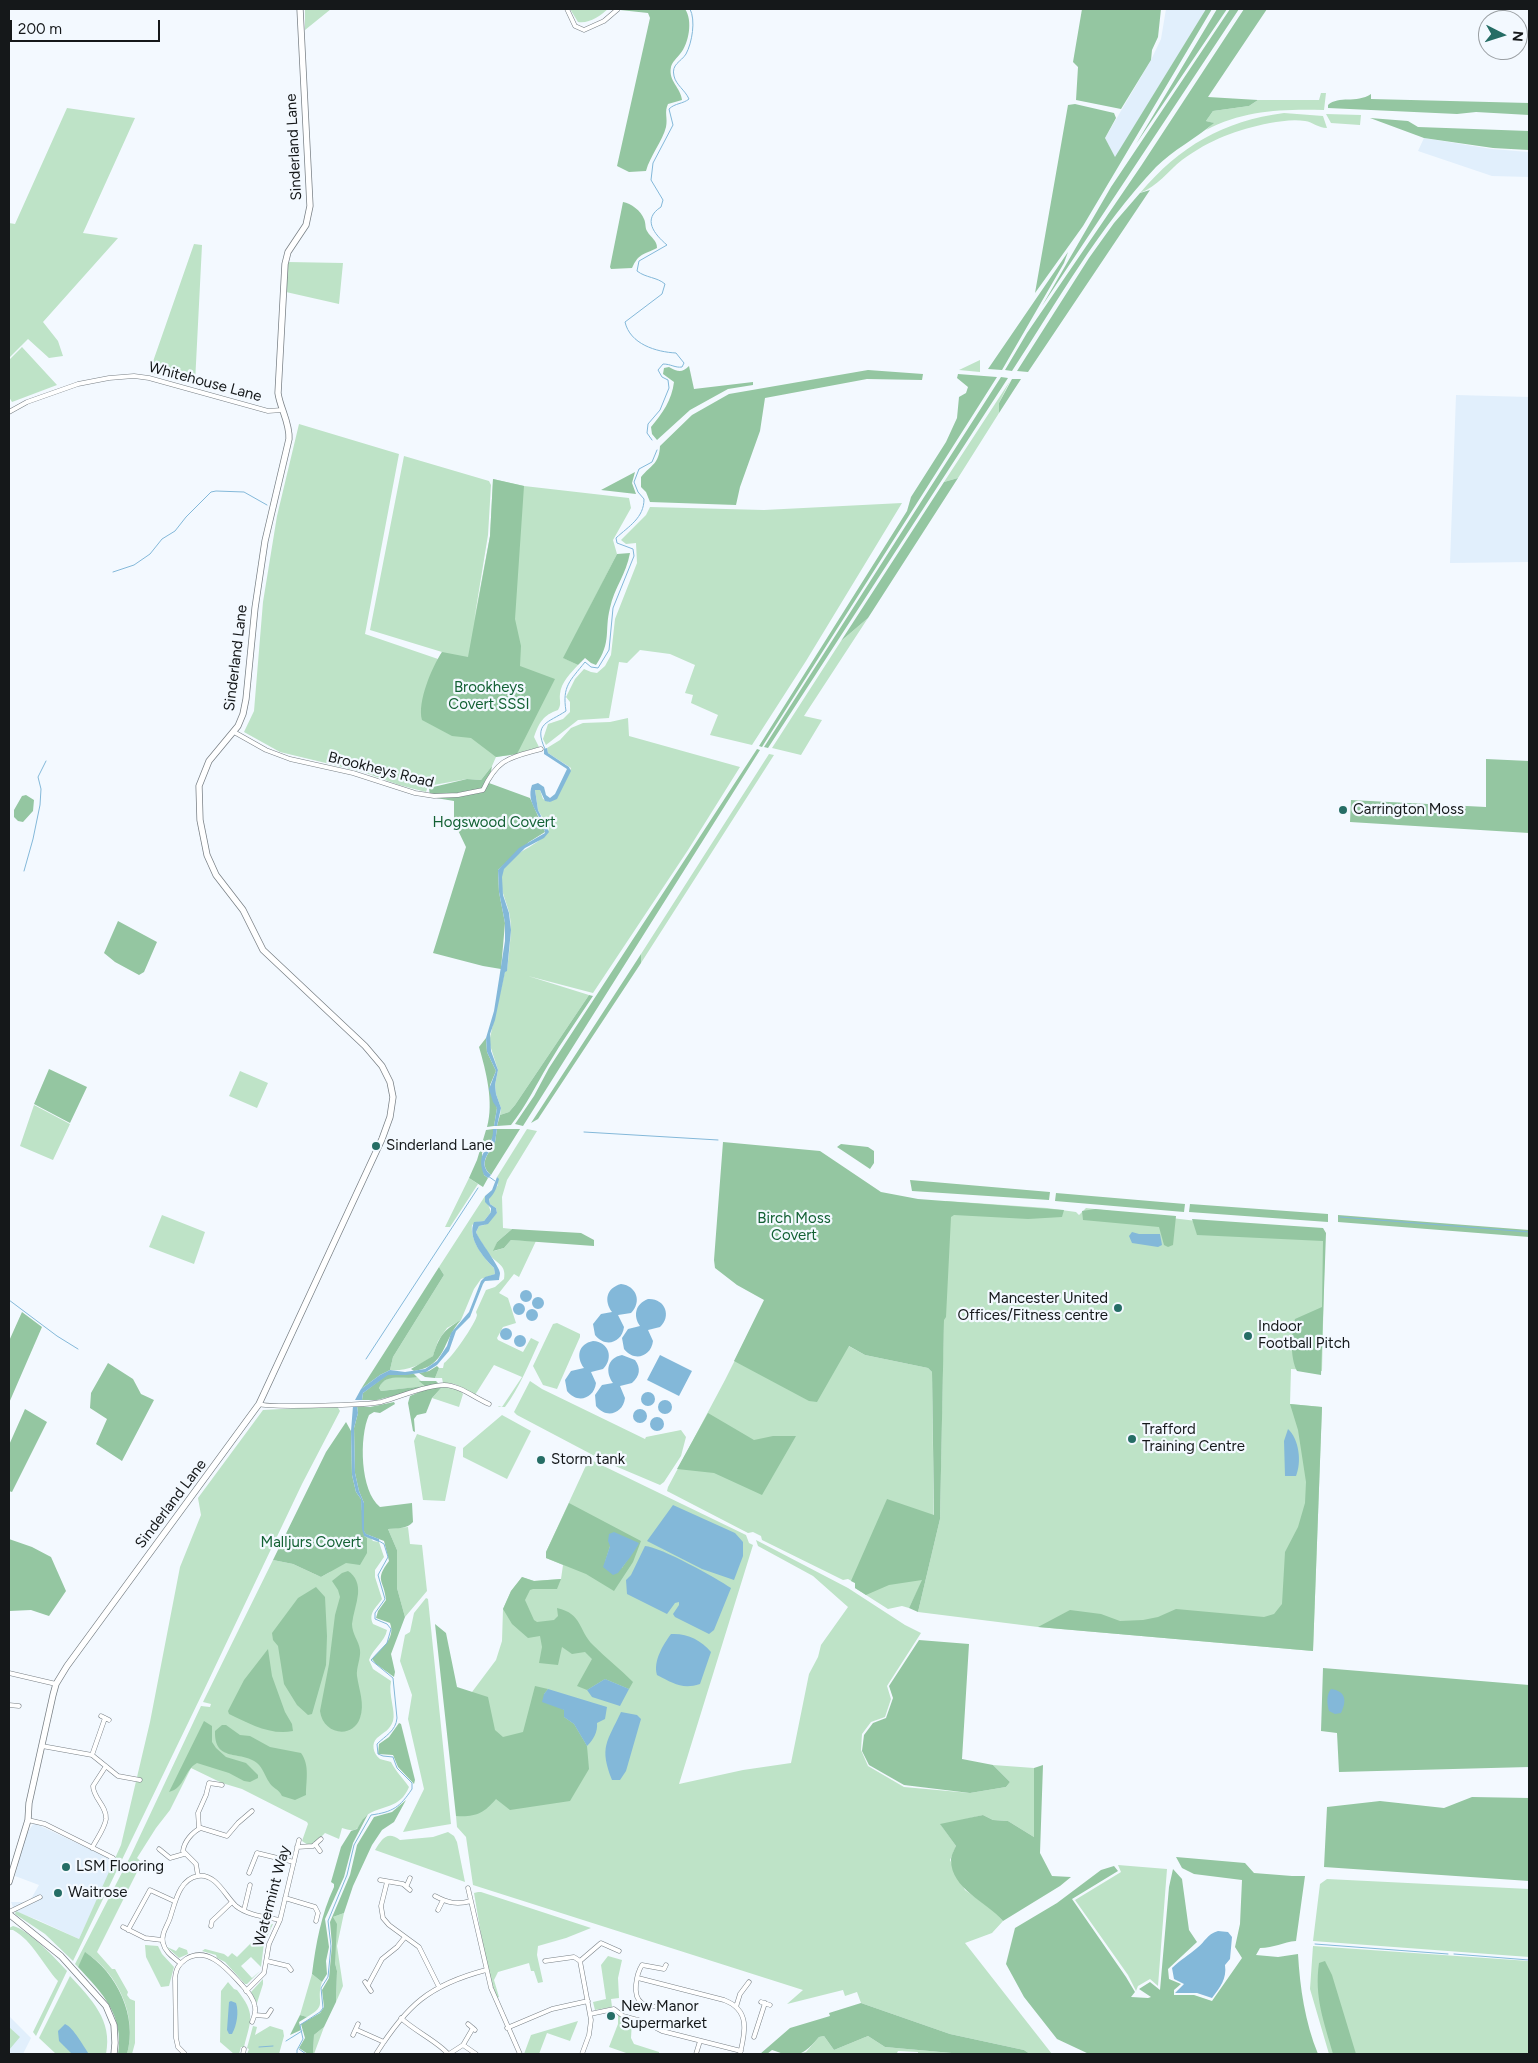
<!DOCTYPE html>
<html>
<head>
<meta charset="utf-8">
<style>
	body { margin:0 }
	#map { position:relative; width:1538px; height:2063px; overflow:hidden; background:#f3f9ff; font-family:Figtree,sans-serif }
	canvas { display:block }
	.frame { position:absolute; inset:0; border:10px solid #15181a; pointer-events:none }
	.north { position:absolute; left:1478px; top:10px; width:50px; height:50px; box-sizing:border-box; background:#f3f9ff; border:1px solid #9a9fa3; border-radius:50%; rotate:95deg; font-size:14px; font-weight:700; line-height:20px; text-align:center; color:#15181a }
	.north::after { content:''; display:block; margin:auto; width:18px; height:22px; background:#256d65; clip-path:polygon(50% 0,100% 100%,50% 72%,0 100%) }
	.scale { position:absolute; left:10px; top:20px; width:150px; height:22px; box-sizing:border-box; border:2px solid #15181a; border-top:0; padding-left:6px; font-size:15px; line-height:18px; white-space:nowrap; color:#15181a; -webkit-text-stroke:4px #f3f9ff; paint-order:stroke }
</style>
</head>
<body>
<div id="map">
<canvas width="1538" height="2063"></canvas>
<div class="frame"></div>
<div class="north">N</div>
<div class="scale">200 m</div>
</div>
<script>
const context = document.querySelector('canvas').getContext('2d');
context.lineJoin = 'round';
function fill(path, color) { context.fillStyle = color; context.fill(path, 'evenodd'); }
function stroke(path, color, width, dash) { context.strokeStyle = color; context.lineWidth = width; context.lineCap = dash ? 'butt' : 'round'; context.setLineDash(dash || []); context.stroke(path); }
function label(font, color, halo, rows, align = 'center') {
  context.font = font + ' Figtree,sans-serif'; context.lineWidth = 4.5; context.setLineDash([]); context.textBaseline = 'middle'; context.strokeStyle = halo; context.fillStyle = color; for (const [text, x, y, turn = 0] of rows) {
    context.save(); context.translate(x, y); context.rotate((+turn || 0) * Math.PI / 180); context.textAlign = isNaN(turn) ? turn : align; if (halo) context.strokeText(text, 0, 0); context.fillText(text, 0, 0); context.restore();
  }
}
fill(new Path2D(`
	M 1166,9 L 1206,9 L 1115,158 L 1105,138 L 1151,60 L 1161,39 Z
	M 1424,138 L 1492,149 L 1529,152 L 1529,177 L 1492,176 L 1418,151 Z
	M 1456,395 L 1529,397 L 1529,562 L 1450,563 Z
	M 34,1823 L 115,1861 L 79,1939 L 38,1920 L 19,1913 L 14,1909 L 11,1902 L 25,1902 L 31,1899 L 39,1885 L 15,1876 L 23,1843 L 27,1833 Z
	M 9,2016 L 31,2038 L 23,2054 L 9,2054 Z`), '#e1effc');
fill(new Path2D(`
	M 305,9 L 331,9 L 305,30 Z
	M 570,9 L 608,9 C 600,16 589,24 578,22 Z
	M 1321,93 L 1326,93 L 1324,110 C 1282,109 1244,110 1206,130 L 1213,123 L 1206,121 L 1213,111 L 1249,106 L 1258,100 L 1319,100 Z
	M 67,108 L 135,118 L 83,233 L 118,238 L 43,322 L 58,341 L 63,356 L 49,358 L 28,339 L 9,358 L 9,223 L 15,224 Z
	M 1284,113 L 1323,116 L 1327,128 C 1318,128 1313,122 1305,121 C 1294,119 1281,121 1270,123 C 1236,130 1211,139 1182,160 C 1168,171 1157,187 1140,193 C 1180,146 1223,121 1284,113 Z
	M 1326,114 L 1361,115 L 1360,125 L 1331,123 Z
	M 194,244 L 202,245 L 195,383 L 149,373 Z
	M 288,262 L 343,263 L 339,304 L 286,292 Z
	M 22,347 L 57,385 L 12,402 L 9,397 L 9,360 Z
	M 980,360 L 980,372 L 959,370 Z
	M 1010,381 L 999,403 L 999,413 L 958,478 L 944,482 Z
	M 299,424 L 399,454 L 365,634 L 438,659 L 442,652 L 370,630 L 404,456 L 489,481 L 491,485 L 488,535 L 474,621 L 490,536 L 493,479 L 524,486 L 629,498 L 631,508 L 613,540 L 617,554 L 564,658 L 578,665 C 571,673 561,682 560,694 C 559,700 562,704 558,710 C 543,715 539,723 534,737 L 539,747 L 517,754 L 496,757 L 492,766 L 481,780 L 467,779 L 428,786 L 426,792 L 399,785 L 363,772 L 280,752 L 244,732 L 254,711 L 263,602 L 277,516 Z
	M 902,503 L 806,661 L 752,745 L 710,735 L 718,715 L 691,703 L 693,695 L 685,693 L 695,665 L 670,654 L 640,650 L 627,663 L 619,662 L 609,718 L 578,720 L 546,745 L 543,739 L 548,724 L 563,719 L 570,712 L 570,702 L 566,697 L 575,679 L 584,669 L 591,672 L 597,673 L 605,666 L 611,655 L 615,619 L 637,563 L 636,543 L 626,544 L 621,540 L 646,515 L 650,507 L 764,510 Z
	M 868,618 L 804,716 L 822,720 L 801,755 L 772,748 L 841,641 Z
	M 628,718 L 629,736 L 740,767 L 688,850 L 593,993 L 528,976 L 589,995 L 515,1105 L 509,1112 L 500,1115 L 501,1108 L 496,1094 L 495,1085 L 498,1070 L 489,1042 L 505,971 L 507,970 C 509,954 513,927 509,912 C 506,900 497,883 503,870 C 513,850 540,847 549,829 L 538,810 L 535,790 L 540,790 L 543,799 L 550,802 L 560,791 L 571,768 L 548,753 L 547,748 L 560,740 L 571,728 L 583,723 L 610,722 Z
	M 769,754 L 774,755 L 641,963 L 641,954 Z
	M 240,1071 L 268,1083 L 257,1108 L 229,1096 Z
	M 34,1105 L 70,1124 L 53,1160 L 20,1146 Z
	M 527,1129 L 537,1131 L 507,1180 L 502,1197 L 503,1228 L 512,1229 L 497,1242 L 494,1251 L 504,1248 L 511,1240 L 536,1241 L 519,1277 L 514,1274 L 499,1293 L 508,1298 L 516,1323 L 503,1327 L 497,1338 L 498,1340 L 523,1352 L 531,1338 L 539,1342 C 529,1364 519,1388 505,1407 L 499,1407 L 498,1406 L 502,1407 L 522,1377 L 494,1365 L 475,1395 L 455,1384 L 443,1383 L 442,1378 L 435,1378 L 439,1368 L 443,1368 L 444,1363 C 451,1359 476,1323 477,1315 L 476,1312 L 486,1290 L 495,1287 L 504,1279 C 507,1264 495,1263 488,1253 C 485,1247 478,1238 476,1232 L 479,1226 L 484,1225 L 497,1213 L 496,1208 L 490,1204 L 489,1198 L 498,1185 L 498,1179 L 497,1177 Z
	M 469,1178 L 478,1184 L 450,1227 L 445,1227 Z
	M 485,1196 L 491,1212 L 484,1221 L 477,1222 L 472,1225 C 470,1241 484,1258 494,1268 L 495,1274 L 481,1279 L 474,1289 L 461,1320 L 447,1328 L 438,1341 L 433,1356 C 419,1366 407,1371 390,1370 L 393,1357 L 444,1275 L 439,1267 Z
	M 946,1201 L 1047,1208 L 1076,1212 L 1079,1215 L 1086,1208 L 1325,1236 L 1322,1371 L 1291,1369 L 1290,1404 L 1322,1407 L 1313,1651 L 1038,1627 L 918,1612 L 940,1519 Z
	M 162,1215 L 205,1232 L 194,1264 L 149,1247 Z
	M 765,1300 L 865,1355 L 928,1368 L 932,1372 L 934,1536 L 923,1580 L 909,1608 L 902,1606 L 888,1609 L 855,1588 L 855,1583 L 848,1579 L 843,1580 L 762,1540 L 761,1536 L 753,1532 L 748,1533 L 667,1491 L 668,1487 L 725,1380 Z
	M 557,1323 L 580,1334 L 580,1337 L 557,1389 L 543,1385 L 533,1366 L 553,1324 Z
	M 393,1377 L 417,1377 L 426,1386 L 381,1391 L 379,1388 C 382,1381 386,1379 393,1377 Z
	M 530,1381 L 542,1389 L 645,1439 L 646,1437 L 681,1430 L 686,1437 L 681,1456 L 664,1482 L 660,1485 L 608,1463 L 517,1415 L 514,1412 Z
	M 442,1387 C 450,1387 458,1387 463,1394 L 459,1407 L 432,1398 Z
	M 337,1406 L 340,1411 L 302,1484 L 204,1690 L 73,1961 L 45,1934 L 15,1914 L 16,1911 L 79,1939 L 121,1845 L 150,1722 L 180,1567 L 201,1515 L 198,1498 L 263,1410 Z
	M 502,1415 L 531,1431 L 507,1479 L 463,1457 L 463,1448 Z
	M 417,1434 L 456,1447 L 445,1501 L 423,1500 L 414,1441 Z
	M 589,1459 L 746,1535 L 749,1543 L 753,1545 L 679,1784 L 743,1770 L 791,1763 L 809,1674 L 818,1657 L 821,1645 L 848,1607 L 813,1576 L 758,1546 L 756,1540 L 848,1588 L 905,1625 L 921,1633 L 887,1686 L 891,1699 L 885,1717 L 871,1722 L 862,1734 L 861,1750 L 868,1766 L 904,1787 L 970,1793 L 1006,1787 L 1010,1782 L 993,1765 L 1034,1768 L 1034,1837 L 1008,1821 L 993,1820 L 983,1815 L 941,1825 L 956,1846 L 950,1860 L 965,1890 L 993,1910 L 1003,1921 L 992,1933 L 965,1943 L 1052,2054 L 1030,2054 L 1024,2050 L 950,2034 L 861,2003 L 857,1992 L 845,1996 L 843,1990 L 787,2004 L 803,1990 L 473,1885 L 466,1837 L 457,1827 L 456,1816 L 472,1692 L 496,1660 L 502,1641 L 503,1609 L 511,1591 L 522,1577 L 534,1581 L 561,1579 L 563,1565 L 546,1558 L 546,1552 Z
	M 343,1502 L 373,1541 L 379,1542 L 384,1557 L 375,1570 L 375,1577 L 382,1599 C 376,1608 368,1613 373,1624 L 387,1630 C 385,1642 373,1648 369,1660 L 373,1669 L 391,1681 C 388,1695 396,1711 393,1721 C 390,1730 384,1732 377,1738 C 371,1743 373,1754 380,1759 C 383,1760 388,1761 391,1762 C 396,1772 403,1778 409,1787 C 400,1809 382,1805 367,1815 C 361,1819 361,1828 354,1830 C 351,1831 346,1829 342,1828 L 339,1839 L 325,1833 L 314,1844 L 308,1845 L 302,1841 L 308,1824 L 307,1822 L 242,1789 L 222,1783 L 191,1768 L 170,1810 L 156,1828 L 137,1858 L 145,1865 L 138,1870 L 97,1952 L 112,1969 L 115,1969 L 128,1992 L 127,1995 L 130,1999 L 135,2001 L 135,2043 L 132,2054 L 127,2054 C 138,2017 118,1973 86,1953 L 78,1967 L 75,1964 L 131,1855 L 201,1706 L 210,1707 L 211,1704 L 203,1702 L 273,1560 L 293,1564 L 321,1577 L 330,1572 L 341,1531 Z
	M 408,1527 L 410,1544 L 422,1545 L 427,1591 L 405,1617 L 397,1588 L 397,1550 L 388,1529 Z
	M 426,1598 L 428,1599 L 451,1824 L 403,1832 L 424,1789 L 408,1719 L 412,1695 L 400,1661 L 405,1635 L 410,1632 L 414,1613 Z
	M 448,1832 L 454,1836 L 457,1842 L 465,1882 L 375,1850 C 382,1839 387,1830 400,1840 L 433,1837 Z
	M 1118,1865 L 1167,1869 L 1158,1986 L 1150,1979 L 1138,1986 L 1136,1991 L 1128,1975 L 1075,1900 L 1121,1872 Z
	M 1327,1879 L 1529,1889 L 1529,1957 L 1313,1941 L 1320,1884 Z
	M 478,1892 L 481,1892 L 591,1928 L 566,1938 L 538,1946 L 537,1955 L 543,1982 L 538,1983 L 534,1971 L 531,1971 L 529,1963 L 498,1972 L 494,1980 L 499,1997 L 497,1998 L 487,1970 L 474,1893 Z
	M 344,1913 L 337,1946 L 343,1986 L 336,2002 L 337,1971 L 335,1963 L 333,1917 Z
	M 265,1923 L 273,1924 L 264,1943 L 261,1967 L 251,1957 L 241,1966 L 252,1978 L 260,1971 L 247,1984 L 245,1984 L 225,1962 L 217,1958 L 216,1955 L 202,1951 L 205,1949 L 224,1954 L 228,1957 L 232,1953 L 237,1957 L 262,1932 Z
	M 13,1926 C 29,1930 56,1959 67,1971 L 36,2036 L 33,2032 L 58,1981 C 43,1965 33,1941 13,1930 L 9,1930 L 9,1928 Z
	M 145,1945 L 158,1946 L 162,1954 L 174,1967 L 169,1986 L 161,1987 L 146,1957 Z
	M 1313,1946 L 1529,1961 L 1529,2054 L 1329,2054 L 1310,1989 Z
	M 167,1947 L 176,1951 L 179,1947 L 187,1950 L 188,1954 L 179,1958 Z
	M 608,1956 L 622,1960 L 618,1978 L 619,1998 L 611,1999 L 612,2007 L 595,2010 L 593,2002 L 606,1999 L 601,1965 Z
	M 312,1974 L 322,1982 C 315,2002 329,2005 307,2017 L 300,2015 Z
	M 70,1976 C 91,1999 113,2020 106,2054 L 56,2054 L 39,2038 Z
	M 263,1979 L 263,1984 L 257,2003 L 251,1992 Z
	M 228,1982 L 234,1989 L 237,1990 C 256,2014 251,2019 244,2047 L 241,2047 L 239,2054 L 234,2054 L 220,2042 L 221,1991 Z
	M 618,2015 L 632,2021 L 631,2038 L 634,2044 L 659,2052 L 659,2054 L 629,2054 L 609,2047 L 618,2024 Z
	M 578,2021 L 570,2041 L 547,2033 L 539,2054 L 524,2054 L 531,2035 Z
	M 253,2026 L 257,2027 L 255,2035 L 270,2026 L 283,2030 L 284,2036 L 279,2054 L 247,2054 L 249,2049 L 247,2048 Z
	M 9,2027 L 20,2037 L 9,2050 Z
	M 324,2027 L 314,2054 L 313,2054 L 314,2035 Z
	M 824,2036 L 834,2050 L 868,2036 L 885,2047 L 963,2054 L 918,2053 L 918,2052 L 898,2051 L 897,2053 L 798,2054 L 806,2052 L 819,2037 Z`), '#bee3c7');
fill(new Path2D(`
	M 621,9 L 685,9 C 693,20 689,44 680,54 C 677,58 672,62 671,67 C 668,81 681,88 682,100 L 668,104 C 664,112 668,118 666,127 C 663,140 650,156 646,171 L 629,172 L 617,166 L 650,18 L 648,13 L 620,10 Z
	M 1082,9 L 1161,9 L 1158,37 L 1152,50 L 1151,60 L 1121,109 L 1076,100 L 1078,67 L 1073,62 Z
	M 1206,9 L 1212,9 L 1083,226 L 1035,293 L 1068,105 L 1075,104 L 1114,113 L 1116,118 L 1105,138 L 1115,157 Z
	M 1217,9 L 1227,9 L 1136,144 Z
	M 1230,9 L 1239,9 L 1042,306 L 1111,187 Z
	M 1244,9 L 1267,9 L 1208,97 L 1258,100 L 1249,106 L 1213,111 L 1206,121 L 1214,123 C 1195,139 1173,150 1156,167 C 1099,227 1057,302 1012,371 L 1005,370 L 1027,333 L 1141,166 Z
	M 1371,94 L 1371,99 L 1529,103 L 1529,115 L 1476,112 L 1457,114 L 1328,108 L 1328,105 C 1339,95 1356,104 1371,94 Z
	M 1370,118 L 1408,121 L 1418,127 L 1529,131 L 1529,150 L 1493,148 L 1424,138 Z
	M 1150,190 L 1028,372 L 1017,371 L 1089,258 L 1114,223 L 1140,193 Z
	M 623,202 C 631,203 641,211 644,219 C 646,223 645,228 647,231 C 651,238 657,240 657,248 C 643,255 639,253 632,268 L 611,269 L 610,267 Z
	M 1068,252 L 1064,263 L 1002,370 L 988,369 Z
	M 689,366 L 694,389 L 753,382 L 753,385 L 728,389 L 690,410 L 657,440 L 652,434 L 651,427 C 662,414 672,400 674,382 L 663,374 L 664,368 L 669,367 C 678,372 682,373 689,366 Z
	M 868,370 L 923,374 L 922,380 L 867,379 L 765,398 L 760,431 L 740,487 L 736,505 L 650,502 L 646,492 L 641,487 L 641,477 C 652,464 659,464 660,446 L 692,415 L 729,394 Z
	M 958,374 L 997,377 L 762,747 L 759,746 L 907,511 L 911,497 L 946,442 L 957,418 L 959,397 L 966,393 L 968,387 L 957,378 Z
	M 1001,377 L 1008,378 L 768,748 L 764,747 Z
	M 1012,379 L 1021,379 L 999,413 L 999,403 Z
	M 635,472 L 632,483 L 636,494 L 601,490 Z
	M 958,478 L 868,618 L 841,641 L 944,482 Z
	M 493,479 L 524,486 L 515,619 L 521,646 L 520,666 L 555,679 L 517,754 L 496,757 L 471,738 L 452,736 L 422,720 C 417,702 432,667 442,652 L 468,657 L 490,536 Z
	M 630,553 C 626,575 614,588 610,608 C 604,632 612,641 596,665 L 591,663 L 585,658 L 578,665 L 563,658 L 617,554 Z
	M 757,749 L 760,750 L 523,1126 L 515,1124 L 534,1096 L 549,1068 Z
	M 1486,759 L 1529,761 L 1529,833 L 1350,822 L 1351,800 L 1486,807 Z
	M 492,766 L 489,783 L 530,798 L 545,832 L 529,842 L 498,870 L 499,892 L 505,923 L 501,969 L 483,966 L 433,953 L 466,847 L 454,822 L 454,801 L 430,797 L 429,788 L 467,779 L 481,780 Z
	M 26,795 L 34,800 L 33,811 L 23,822 L 18,821 L 14,817 L 14,810 L 22,796 Z
	M 118,921 L 157,942 L 144,972 L 139,975 L 115,962 L 104,953 Z
	M 641,954 L 641,963 L 538,1119 L 531,1123 Z
	M 589,995 L 593,996 C 578,1019 562,1041 548,1065 C 536,1085 526,1106 511,1125 L 497,1126 L 500,1115 L 509,1112 L 515,1105 Z
	M 486,1038 L 487,1052 L 496,1071 L 490,1085 L 497,1108 L 494,1126 L 487,1127 C 494,1102 486,1071 479,1047 Z
	M 49,1069 L 87,1087 L 70,1123 L 34,1104 Z
	M 493,1129 L 493,1137 L 482,1153 L 484,1175 L 488,1178 L 483,1187 L 469,1178 L 477,1160 L 486,1130 Z
	M 497,1129 L 520,1129 L 491,1175 C 477,1163 490,1153 495,1142 C 496,1138 496,1133 497,1129 Z
	M 723,1142 L 820,1151 L 881,1192 L 918,1199 L 1064,1210 L 1062,1217 L 1028,1219 L 954,1215 L 951,1217 L 946,1317 L 944,1320 L 940,1519 L 918,1612 L 909,1608 L 922,1580 L 889,1585 L 866,1595 L 855,1588 L 855,1583 L 851,1581 L 887,1499 L 934,1515 L 932,1372 L 928,1368 L 865,1355 L 849,1346 L 817,1402 L 809,1401 L 734,1361 L 764,1300 L 737,1285 L 715,1268 L 714,1260 Z
	M 841,1144 L 868,1147 L 874,1151 L 874,1163 L 870,1169 L 837,1147 Z
	M 910,1180 L 1050,1192 L 1049,1200 L 912,1191 Z
	M 1056,1193 L 1185,1204 L 1184,1212 L 1055,1201 Z
	M 1190,1204 L 1328,1214 L 1328,1222 L 1189,1212 Z
	M 1095,1209 L 1176,1216 L 1173,1245 L 1168,1247 L 1164,1245 L 1159,1227 L 1083,1220 L 1082,1211 Z
	M 1338,1215 L 1529,1230 L 1529,1237 L 1338,1222 Z
	M 1192,1219 L 1323,1228 L 1326,1233 L 1321,1375 L 1297,1371 C 1290,1358 1291,1333 1295,1319 L 1322,1307 L 1323,1241 L 1197,1235 Z
	M 512,1229 L 581,1233 L 594,1240 L 594,1246 L 511,1240 L 504,1248 L 493,1251 L 497,1242 Z
	M 439,1267 L 444,1275 L 393,1357 L 390,1370 L 380,1375 L 361,1389 Z
	M 22,1312 L 42,1327 L 9,1403 L 9,1341 Z
	M 461,1320 C 442,1340 447,1366 414,1371 L 411,1369 L 433,1356 C 439,1337 443,1330 461,1320 Z
	M 108,1363 L 133,1379 L 141,1394 L 154,1400 L 122,1461 L 96,1444 L 107,1419 L 90,1408 L 91,1393 Z
	M 437,1366 L 439,1368 L 435,1378 L 425,1377 L 419,1373 L 429,1371 Z
	M 388,1374 L 414,1374 L 417,1377 C 404,1380 386,1372 379,1388 L 381,1391 L 425,1386 L 419,1381 L 436,1381 L 439,1384 L 377,1400 L 362,1400 L 363,1393 Z
	M 442,1387 L 432,1398 L 426,1413 L 417,1415 L 414,1419 L 415,1432 L 413,1431 L 408,1403 L 410,1396 L 429,1388 Z
	M 394,1402 L 395,1404 L 380,1413 L 374,1412 L 369,1415 C 359,1437 360,1491 380,1507 L 412,1503 L 413,1522 C 407,1529 398,1528 388,1529 L 397,1550 L 397,1588 L 405,1617 L 391,1654 L 395,1672 L 394,1677 L 376,1664 L 372,1659 C 381,1648 396,1639 390,1623 L 376,1618 L 378,1611 L 386,1600 C 384,1579 374,1581 389,1561 L 384,1541 L 366,1534 L 364,1531 L 364,1503 L 359,1491 L 355,1473 L 354,1428 L 358,1413 L 357,1406 L 370,1407 Z
	M 1290,1404 L 1322,1407 L 1313,1651 L 1038,1627 L 1070,1610 L 1101,1614 L 1120,1621 L 1143,1620 L 1158,1617 L 1176,1609 L 1264,1617 L 1274,1614 L 1282,1604 L 1285,1552 L 1298,1527 L 1305,1503 L 1306,1482 L 1298,1430 Z
	M 25,1409 L 47,1422 L 12,1492 L 9,1491 L 9,1445 Z
	M 708,1413 L 754,1440 L 773,1436 L 796,1436 L 762,1495 L 714,1473 L 677,1469 Z
	M 346,1422 L 351,1431 L 352,1475 L 356,1492 L 361,1499 L 364,1536 L 367,1538 L 367,1553 L 360,1565 L 346,1563 L 321,1577 L 293,1564 L 273,1560 L 326,1452 Z
	M 569,1503 L 641,1541 L 633,1562 L 614,1591 L 586,1574 L 546,1558 L 546,1552 ZM 638,1544 L 622,1568 L 605,1562 L 610,1546 Z
	M 9,1539 L 32,1547 L 51,1557 L 66,1591 L 49,1616 L 31,1610 L 9,1611 Z
	M 348,1571 C 356,1576 359,1585 358,1594 C 357,1604 353,1614 352,1624 C 352,1634 359,1641 360,1650 C 361,1658 356,1668 357,1676 C 359,1690 365,1704 360,1718 C 353,1739 323,1735 320,1711 L 329,1664 L 335,1615 L 340,1597 L 338,1590 L 332,1581 L 342,1573 Z
	M 522,1577 L 534,1581 L 561,1579 L 557,1589 L 533,1589 L 530,1590 L 525,1600 L 534,1620 L 537,1622 L 554,1620 L 558,1616 L 557,1608 C 583,1614 578,1630 593,1645 C 606,1658 620,1669 633,1682 L 629,1689 L 605,1679 L 587,1690 L 577,1686 L 592,1659 L 585,1652 L 572,1654 L 562,1647 L 558,1665 L 539,1663 L 542,1647 L 540,1636 L 528,1638 L 512,1624 L 503,1609 L 511,1591 Z
	M 316,1587 L 325,1597 L 327,1636 L 326,1665 L 312,1714 L 308,1715 L 297,1705 L 284,1684 L 278,1646 L 273,1640 L 272,1633 L 298,1598 Z
	M 435,1624 L 446,1633 L 457,1687 L 488,1697 L 495,1730 L 503,1737 L 523,1732 L 535,1686 L 548,1689 L 544,1694 L 564,1710 L 564,1717 L 574,1724 L 587,1746 L 589,1769 L 570,1801 L 510,1810 L 496,1799 C 483,1814 476,1817 456,1816 Z
	M 919,1640 L 969,1644 L 962,1759 L 993,1765 L 1010,1782 L 1006,1787 L 970,1793 L 904,1785 L 869,1765 L 862,1751 L 864,1735 L 873,1723 L 886,1718 L 893,1698 L 889,1686 Z
	M 268,1649 L 272,1676 L 285,1712 L 292,1724 L 293,1731 C 271,1736 248,1723 229,1714 L 228,1711 L 244,1680 Z
	M 1323,1668 L 1529,1685 L 1529,1767 L 1339,1772 L 1337,1733 L 1321,1731 Z
	M 204,1721 L 212,1726 L 212,1742 L 216,1748 L 226,1757 L 246,1763 L 258,1775 L 258,1778 L 250,1782 L 244,1781 L 229,1773 L 197,1763 C 184,1770 185,1788 169,1792 Z
	M 399,1723 L 401,1724 L 415,1780 L 414,1784 L 398,1767 L 393,1755 L 378,1754 L 379,1744 L 389,1737 Z
	M 222,1725 L 226,1725 L 240,1735 L 250,1736 L 270,1747 L 301,1753 C 310,1765 306,1781 306,1795 L 295,1800 L 282,1796 C 279,1789 272,1788 269,1782 C 265,1776 263,1768 257,1763 C 241,1750 214,1763 215,1731 Z
	M 1043,1765 L 1040,1853 L 1052,1876 L 1071,1877 L 1060,1886 L 1003,1921 C 987,1902 951,1889 951,1860 C 951,1856 954,1850 956,1846 L 940,1824 L 983,1815 L 993,1820 L 1008,1821 L 1034,1837 L 1034,1768 Z
	M 1472,1797 L 1529,1798 L 1529,1881 L 1324,1867 L 1327,1807 L 1380,1801 L 1444,1808 Z
	M 406,1800 L 394,1822 L 382,1830 L 372,1845 L 353,1886 L 344,1913 L 333,1917 L 337,1924 L 335,1963 L 337,1971 L 336,2002 L 324,2027 L 314,2035 L 313,2054 L 308,2054 L 299,2048 L 305,2038 L 301,2024 L 320,2013 L 324,2007 L 322,1990 L 329,1978 L 332,1945 L 330,1922 L 350,1875 L 357,1845 L 374,1817 L 392,1812 Z
	M 368,1814 L 353,1843 L 344,1877 L 325,1919 L 329,1947 L 326,1961 L 327,1974 L 322,1982 L 312,1974 C 316,1943 321,1915 334,1887 L 334,1884 L 331,1882 L 341,1847 L 351,1831 L 357,1829 L 363,1819 Z
	M 1176,1857 L 1245,1863 L 1254,1873 L 1292,1876 L 1305,1876 L 1296,1941 C 1283,1942 1274,1948 1260,1948 L 1256,1955 L 1278,1957 L 1298,1954 C 1300,1988 1305,2022 1318,2054 L 1089,2054 L 1057,2039 L 1024,1997 L 1006,1964 L 1015,1928 L 1057,1903 L 1101,1870 L 1114,1866 L 1118,1871 L 1072,1899 L 1126,1977 L 1135,1992 L 1131,1997 L 1148,1998 L 1151,1997 L 1139,1989 L 1150,1982 L 1160,1990 L 1169,1887 L 1173,1869 L 1182,1879 L 1189,1930 L 1197,1942 L 1168,1969 L 1169,1979 L 1181,1984 L 1174,1990 L 1174,1995 L 1194,1995 L 1212,2001 L 1242,1958 L 1235,1947 L 1240,1924 L 1242,1880 L 1194,1874 L 1182,1868 Z
	M 85,1952 C 117,1973 138,2017 127,2054 L 118,2054 C 124,2015 103,1994 78,1967 Z
	M 1325,1961 L 1332,1975 L 1356,2054 L 1333,2054 C 1324,2022 1314,1997 1319,1963 Z
	M 861,2003 L 950,2034 L 1024,2050 L 1030,2054 L 963,2054 L 907,2049 L 885,2047 L 868,2036 L 834,2050 L 824,2036 L 819,2037 C 803,2056 796,2059 772,2050 L 767,2054 L 760,2054 L 790,2028 L 830,2016 L 829,2013 Z
	M 300,2015 L 307,2017 L 299,2022 L 301,2030 L 290,2035 Z`), '#94c6a1');
fill(new Path2D(`
	M 547,748 L 548,753 L 569,767 L 571,771 L 557,799 L 550,802 L 545,801 L 540,790 L 535,790 L 538,810 L 549,832 L 544,838 L 525,848 L 504,869 L 502,877 L 503,895 L 509,913 L 511,930 L 507,971 L 505,972 L 495,1020 L 490,1034 L 491,1051 L 498,1070 L 495,1085 L 496,1094 L 501,1108 L 497,1126 L 494,1126 L 497,1108 L 493,1102 L 489,1089 L 496,1071 L 487,1052 L 486,1038 L 494,1011 L 505,941 L 505,923 L 499,892 L 498,870 L 519,848 L 545,833 C 543,816 525,804 532,785 L 538,783 L 544,787 L 546,795 L 550,798 L 555,794 L 567,769 L 544,754 L 544,749 Z
	M 493,1129 L 497,1129 C 496,1133 496,1138 495,1142 C 489,1153 477,1164 491,1175 L 488,1178 L 484,1175 C 474,1149 494,1150 493,1129 Z
	M 497,1177 L 499,1179 C 497,1187 495,1193 489,1199 L 490,1204 L 496,1208 L 497,1213 L 488,1224 L 479,1226 L 476,1232 C 479,1240 500,1267 500,1273 C 500,1275 499,1278 499,1280 L 485,1281 L 483,1284 L 470,1317 L 456,1331 L 449,1351 L 437,1365 L 426,1372 L 406,1375 L 388,1375 L 363,1393 L 362,1400 L 355,1400 L 361,1389 L 380,1375 L 390,1370 L 405,1372 L 425,1369 L 437,1361 L 447,1346 L 451,1333 L 469,1312 L 481,1281 L 485,1277 L 495,1274 L 494,1268 C 483,1257 467,1238 474,1222 L 484,1221 L 491,1212 L 491,1208 L 485,1202 L 485,1196 L 492,1190 Z
	M 1132,1232 L 1139,1234 L 1160,1234 L 1162,1245 L 1158,1247 L 1132,1243 L 1129,1236 Z
	M 621,1284 C 637,1286 642,1302 631,1313 L 618,1315 L 624,1327 C 622,1343 605,1348 595,1335 L 593,1324 L 601,1314 L 612,1312 C 604,1301 606,1288 621,1284 Z
	M520 1296a6 6 0 1 1 12 0a6 6 0 1 1-12 0Z
	M532 1303a6 6 0 1 1 12 0a6 6 0 1 1-12 0Z
	M 648,1299 C 665,1298 672,1316 660,1327 L 648,1330 L 653,1341 C 651,1357 634,1362 624,1349 L 622,1338 L 628,1329 L 640,1326 C 633,1316 635,1304 648,1299 Z
	M513 1309a6 6 0 1 1 12 0a6 6 0 1 1-12 0Z
	M526 1315a6 6 0 1 1 12 0a6 6 0 1 1-12 0Z
	M500 1334a6 6 0 1 1 12 0a6 6 0 1 1-12 0Z
	M514 1341a6 6 0 1 1 12 0a6 6 0 1 1-12 0Z
	M 593,1341 C 609,1342 614,1358 603,1369 L 591,1372 L 596,1383 C 594,1399 577,1404 567,1391 L 565,1380 L 571,1371 L 584,1368 C 576,1357 578,1344 593,1341 Z
	M 622,1355 L 635,1360 C 641,1368 640,1376 632,1383 L 620,1386 L 625,1398 C 623,1414 606,1419 596,1406 L 595,1395 L 602,1385 L 613,1383 C 605,1372 607,1358 622,1355 Z
	M 660,1355 L 692,1371 L 679,1396 L 647,1380 Z
	M641 1399a7 7 0 1 1 14 0a7 7 0 1 1-14 0Z
	M658 1407a7 7 0 1 1 14 0a7 7 0 1 1-14 0Z
	M 353,1406 L 357,1406 L 358,1413 L 354,1428 L 355,1473 L 359,1491 L 364,1503 L 364,1531 L 366,1534 L 379,1539 L 379,1542 L 364,1536 L 362,1529 L 361,1499 L 356,1492 L 352,1475 L 351,1431 Z
	M633 1416a7 7 0 1 1 14 0a7 7 0 1 1-14 0Z
	M650 1424a7 7 0 1 1 14 0a7 7 0 1 1-14 0Z
	M 1288,1429 C 1299,1439 1302,1462 1296,1476 L 1285,1476 L 1284,1441 Z
	M 673,1505 L 735,1533 L 743,1542 L 743,1556 L 734,1580 L 702,1569 L 647,1541 Z
	M 614,1532 L 639,1543 C 635,1552 624,1565 618,1573 L 613,1575 L 603,1567 L 610,1546 L 608,1541 L 609,1534 Z
	M 645,1546 C 661,1547 716,1578 731,1588 L 714,1630 L 709,1634 L 675,1617 L 673,1614 L 679,1605 L 679,1602 L 675,1603 L 667,1614 L 627,1594 L 626,1580 L 631,1575 Z
	M 671,1634 C 687,1633 701,1640 711,1652 L 700,1684 C 682,1690 673,1683 657,1675 C 653,1661 663,1645 671,1634 Z
	M 605,1679 L 629,1689 L 620,1706 L 592,1697 L 587,1690 Z
	M 548,1689 L 607,1707 L 605,1719 L 597,1723 C 598,1732 593,1740 587,1746 L 574,1724 L 564,1717 L 564,1710 L 542,1702 L 544,1694 Z
	M 1331,1689 C 1346,1691 1347,1701 1341,1713 L 1335,1714 L 1329,1711 C 1327,1704 1326,1695 1331,1689 Z
	M 621,1712 L 637,1715 L 641,1719 L 626,1771 L 620,1780 L 612,1780 C 599,1747 607,1742 621,1712 Z
	M 1218,1931 L 1228,1932 L 1232,1937 L 1230,1959 L 1225,1965 C 1227,1979 1220,1987 1212,1998 L 1197,1993 L 1175,1993 L 1184,1984 L 1174,1979 L 1172,1968 C 1180,1960 1189,1955 1197,1948 C 1206,1941 1206,1935 1218,1931 Z
	M 231,2001 L 236,2003 C 239,2012 237,2025 232,2034 L 229,2034 L 227,2030 L 229,2002 Z
	M 65,2024 C 74,2028 83,2046 89,2054 L 72,2054 L 59,2041 L 58,2031 Z`), '#83b8d9');
stroke(new Path2D(`
	M 652,440 L 647,433 L 648,424 L 660,410 L 669,388 L 668,380 L 662,377 L 658,370 L 663,364 C 671,364 675,368 682,367 L 684,363 L 676,353 C 656,352 630,344 625,322 L 662,294 L 665,284 C 657,277 646,278 637,271 L 639,261 L 667,245 C 654,234 642,219 661,207 L 663,200 L 651,180 L 653,163 L 673,125 L 669,109 C 675,103 683,104 689,99 C 685,90 676,85 674,76 C 671,64 681,62 686,54 C 692,43 696,20 690,9
	M 113,572 L 134,565 L 150,554 L 162,539 L 175,531 L 186,517 L 211,492 L 216,491 L 244,492 L 267,505
	M 545,749 C 533,723 548,723 566,711 C 562,686 570,681 585,662 L 591,667 L 598,668 L 609,650 L 613,608 L 634,556 L 633,549 L 617,543 L 616,538 C 629,526 644,518 644,499 L 638,492 L 634,482 L 639,469 L 652,462 L 657,450
	M 24,871 L 33,839 L 40,805 L 41,789 L 38,777 L 46,761
	M 584,1132 L 718,1140
	M 488,1176 L 495,1181
	M 1340,1217 L 1529,1232
	M 9,1300 L 57,1336 L 78,1349
	M 366,1359 L 478,1188
	M 1315,1944 L 1448,1954
	M 1454,1954 L 1529,1960
	M 286,2041 L 302,2031
	M 259,2047 L 273,2046
	M 299,2049 L 306,2054
	M 297,2054 L 297,2050 L 303,2039 L 300,2025 L 320,2012 L 323,2008 L 321,1988 L 328,1977 L 331,1946 L 328,1921 L 347,1875 L 354,1845 L 371,1815 C 393,1812 400,1807 412,1789 L 412,1783 L 397,1768 L 393,1757 L 383,1756 L 378,1754 L 377,1744 C 385,1736 396,1731 397,1718 L 393,1678 L 371,1660 L 387,1643 L 391,1629 L 387,1624 L 375,1619 L 375,1613 L 385,1599 L 378,1575 L 388,1557 L 384,1544 L 379,1541`), '#83b8d9', 1);
const street = new Path2D(`
	M 567,9 L 575,26 L 584,30 L 604,21 L 618,9
	M 9,412 L 27,402 L 78,384 L 109,378 L 134,376 L 149,378 L 268,411 L 282,410
	M 234,732 L 266,750 L 290,759 L 353,773 L 415,793 L 434,796 L 458,795 L 483,790 C 498,758 509,758 541,749
	M 259,1404 C 269,1408 368,1405 381,1402 C 400,1397 426,1385 444,1385 C 459,1385 475,1398 489,1404
	M 9,1673 L 56,1684
	M 9,1705 L 19,1706
	M 101,1716 L 109,1720
	M 42,1746 L 92,1755 L 118,1776 L 140,1780
	M 92,1755 L 105,1718
	M 28,1820 L 45,1824 L 113,1858
	M 199,1828 L 198,1813 L 206,1795 L 209,1783 L 222,1785
	M 315,1844 L 320,1851
	M 297,1847 L 313,1846 L 321,1839
	M 92,1848 C 96,1840 105,1828 106,1819 C 107,1806 93,1798 93,1786 L 106,1766
	M 159,1849 L 170,1858 L 184,1854
	M 249,1873 L 257,1853 L 294,1862
	M 198,1876 L 196,1864 L 183,1851 C 184,1842 192,1832 201,1828 L 227,1836 L 238,1823 L 252,1811
	M 380,1880 L 403,1884 L 410,1890
	M 387,1882 L 381,1906 L 383,1918 L 389,1925 L 419,1947 L 439,1987
	M 407,1885 L 410,1878
	M 468,1888 L 491,1988 L 520,2054
	M 435,1896 C 448,1903 457,1905 471,1901
	M 285,1898 L 315,1907 L 318,1913 L 316,1921
	M 244,1910 L 250,1885
	M 438,1910 L 443,1900
	M 9,1912 L 40,1897
	M 211,1926 L 212,1921 L 232,1902
	M 123,1927 L 145,1938 L 162,1940
	M 128,1930 L 150,1890 L 174,1901
	M 267,1961 L 288,1966 L 291,1970
	M 545,1961 L 574,1957 L 580,1961 L 591,2020 L 589,2035 L 582,2054
	M 580,1961 L 601,1943 L 619,1951
	M 180,1963 C 173,1957 165,1952 163,1943 C 161,1933 167,1927 170,1918 C 175,1903 179,1879 198,1876 C 216,1873 225,1896 236,1906 C 247,1915 266,1917 280,1920
	M 638,1978 L 724,2000 C 751,2010 745,2033 740,2054
	M 365,1982 L 371,1991
	M 368,1985 L 382,1959 L 397,1947 L 405,1937
	M 246,1991 L 264,1973 L 269,1944 L 280,1920 L 299,1840
	M 761,2002 L 770,2005
	M 657,2007 C 652,2006 646,2006 642,2003 C 631,1996 637,1973 642,1965 L 664,1969 L 666,1965
	M 736,2007 L 740,1994 L 749,1982
	M 590,2014 L 614,2009 L 623,2016 L 645,2022 L 662,2031 L 741,2051
	M 255,2015 L 267,2016 L 271,2010
	M 401,2018 C 413,2030 440,2043 448,2054
	M 468,2024 L 475,2030
	M 507,2028 L 552,2009 L 588,2001
	M 357,2030 L 384,2042
	M 353,2035 L 358,2024
	M 754,2037 L 765,2003
	M 463,2045 L 476,2054
	M 185,2054 L 178,2047 L 176,2038 L 175,1978 C 176,1968 179,1964 186,1959 C 208,1945 228,1970 241,1984 C 247,1991 254,1998 255,2007 C 256,2013 254,2017 252,2022
	M 243,2054 L 244,2049
	M 376,2054 C 407,2005 429,1985 486,1970
	M 449,2054 L 463,2045 L 473,2028
	M 696,2054 L 700,2041`);
const secondary = new Path2D(`
	M 9,1882 L 28,1820 L 29,1803 L 53,1695 L 56,1684 L 67,1666 L 259,1404 L 382,1139 L 390,1117 L 393,1097 L 390,1082 L 382,1066 L 365,1046 L 263,950 L 243,910 L 216,875 L 207,855 L 200,820 L 199,786 L 209,761 L 238,726 L 243,714 L 246,699 L 255,608 L 265,541 L 289,439 C 290,423 280,408 278,393 L 285,264 L 288,252 L 306,225 L 310,206 L 300,9
	M 9,1914 L 61,1956 L 106,2006 L 114,2025 L 115,2043 L 114,2054`);
stroke(street, '#798086', 5);
stroke(secondary, '#798086', 7);
stroke(street, '#fff', 4);
stroke(secondary, '#fff', 5.5);
for (const [x, y, r, color] of [
	[1343,810,5,"#256d65"],
	[376,1146,5,"#256d65"],
	[1118,1308,5,"#256d65"],
	[1248,1336,5,"#256d65"],
	[1132,1439,5,"#256d65"],
	[541,1460,5,"#256d65"],
	[66,1867,5,"#256d65"],
	[58,1893,5,"#256d65"],
	[611,2016,5,"#256d65"]
]) { const dot = new Path2D(); dot.arc(x, y, r, 0, 2 * Math.PI); context.fillStyle = color; context.fill(dot); stroke(dot, '#f3f9ff', 2); }
label('15px', '#15181a', '#f3f9ff', [
	["Sinderland Lane",294,147,-93],
	["Whitehouse Lane",205,382,15],
	["Sinderland Lane",236,658,-83],
	["Brookheys Road",381,770,14],
	["Sinderland Lane",171,1504,-53],
	["Watermint Way",272,1896,-75]
]);
label('15px', '#136134', '#f3f9ff', [
	["Brookheys",489,688],
	["Covert SSSI",489,705],
	["Hogswood Covert",494,823],
	["Birch Moss",794,1219],
	["Covert",794,1236],
	["Malljurs Covert",311,1543]
]);
label('15px', '#15181a', '#f3f9ff', [
	["Carrington Moss",1353,810],
	["Sinderland Lane",386,1146],
	["Mancester United",1108,1299,"right"],
	["Offices/Fitness centre",1108,1316,"right"],
	["Indoor",1258,1327],
	["Football Pitch",1258,1344],
	["Trafford",1142,1430],
	["Training Centre",1142,1447],
	["Storm tank",551,1460],
	["LSM Flooring",76,1867],
	["Waitrose",68,1893],
	["New Manor",621,2007],
	["Supermarket",621,2024]
], 'left');
</script>
</body>
</html>
